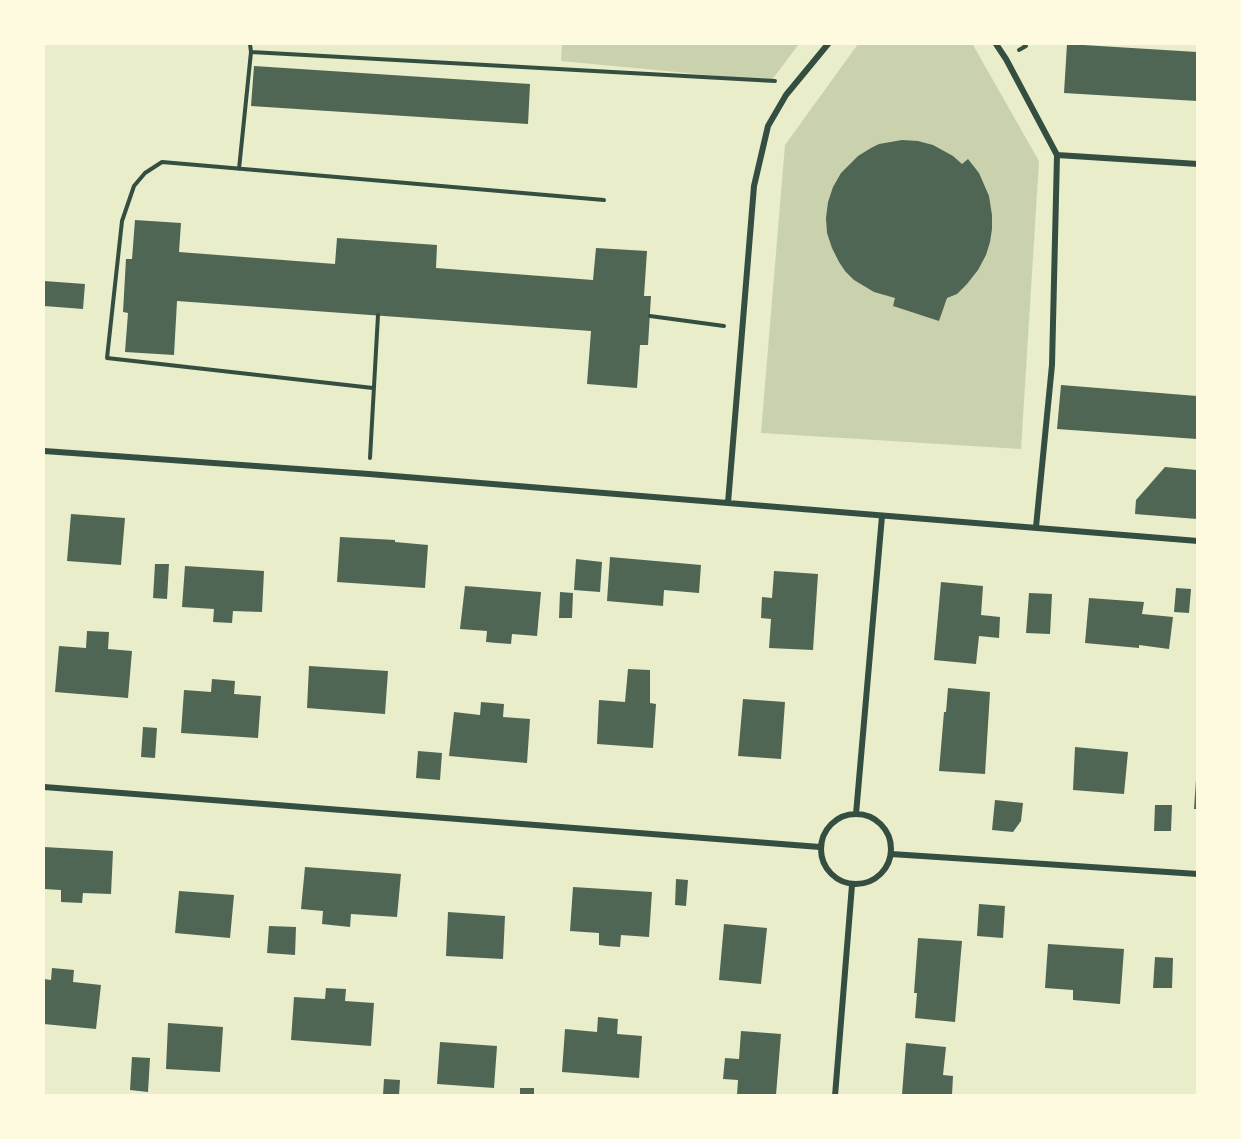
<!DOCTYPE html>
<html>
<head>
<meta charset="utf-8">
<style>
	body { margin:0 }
	#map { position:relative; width:1241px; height:1139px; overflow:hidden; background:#e9edc9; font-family:"PT Serif",serif }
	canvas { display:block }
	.frame { position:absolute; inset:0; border:45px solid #fefae0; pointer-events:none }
</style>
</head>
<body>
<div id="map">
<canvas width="1241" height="1139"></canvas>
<div class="frame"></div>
</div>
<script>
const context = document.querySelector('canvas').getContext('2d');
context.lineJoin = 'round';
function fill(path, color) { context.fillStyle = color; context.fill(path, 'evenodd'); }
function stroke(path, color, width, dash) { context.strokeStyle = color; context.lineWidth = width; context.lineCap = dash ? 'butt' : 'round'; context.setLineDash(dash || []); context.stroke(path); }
fill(new Path2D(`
	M 562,44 L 799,44 L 771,81 L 561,61 Z
	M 858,44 L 973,45 L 1039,161 L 1021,449 L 761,433 L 785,145 Z`), '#cad2ad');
fill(new Path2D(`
	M 1067,44 L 1197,52 L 1197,101 L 1064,93 Z
	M 254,66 L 530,84 L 528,124 L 251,106 Z
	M 902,140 L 918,141 L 933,145 L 953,156 L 962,164 L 968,159 L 979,173 L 989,196 L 992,215 L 992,229 L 990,242 L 986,255 L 978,270 L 967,284 L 957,294 L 947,298 L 939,321 L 893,306 L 895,298 L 874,292 L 854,280 L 845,271 L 839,262 L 832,248 L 827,233 L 826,218 L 828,202 L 833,187 L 841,173 L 858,156 L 871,148 L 879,144 Z
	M 135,220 L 181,223 L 179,252 L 335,264 L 337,238 L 437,245 L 436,268 L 593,280 L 596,248 L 647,251 L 644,296 L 651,296 L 648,345 L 640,345 L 637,388 L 587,384 L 591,331 L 177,301 L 174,355 L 125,352 L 128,313 L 123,312 L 126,259 L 132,259 Z
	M 44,281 L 85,284 L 83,309 L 44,306 Z
	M 1061,385 L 1197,396 L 1197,439 L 1057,429 Z
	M 1165,467 L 1197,470 L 1197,519 L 1135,514 L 1136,500 Z
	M 71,514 L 125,518 L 121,565 L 67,561 Z
	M 340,537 L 395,540 L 395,542 L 428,545 L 425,588 L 337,582 Z
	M 610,557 L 701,565 L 699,593 L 664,590 L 663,606 L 607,601 Z
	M 576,559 L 602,562 L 600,592 L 574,590 Z
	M 155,564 L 169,564 L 167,599 L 153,598 Z
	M 185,566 L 264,571 L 262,612 L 233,611 L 232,623 L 213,622 L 214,609 L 182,607 Z
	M 774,571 L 818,574 L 813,650 L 769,648 L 771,619 L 761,618 L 762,597 L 772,598 Z
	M 941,582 L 983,586 L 981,615 L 1000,617 L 999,638 L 979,636 L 976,664 L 934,660 Z
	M 465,586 L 541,592 L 537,636 L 512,634 L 511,644 L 497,643 L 486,642 L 487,631 L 460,629 Z
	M 1176,588 L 1191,589 L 1189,613 L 1174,612 Z
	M 560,592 L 573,593 L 572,618 L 559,618 Z
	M 1029,593 L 1052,594 L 1050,634 L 1026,633 Z
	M 1089,598 L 1144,602 L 1142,614 L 1173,617 L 1169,649 L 1139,645 L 1139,648 L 1085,643 Z
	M 87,631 L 109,632 L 108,649 L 132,651 L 128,698 L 55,692 L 59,646 L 86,648 Z
	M 309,666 L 388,671 L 385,714 L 307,708 Z
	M 628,669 L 650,670 L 650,703 L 656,704 L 653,748 L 597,744 L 599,700 L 625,702 Z
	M 212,679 L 235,681 L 234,694 L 261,696 L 258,738 L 181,733 L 184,690 L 211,692 Z
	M 948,688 L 990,692 L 985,774 L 939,771 L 944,712 L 946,712 Z
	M 743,699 L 785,702 L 781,759 L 738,756 Z
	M 481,702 L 504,704 L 503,717 L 530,719 L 527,763 L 449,756 L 454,712 L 480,715 Z
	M 143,727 L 157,728 L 155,758 L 141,757 Z
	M 1075,747 L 1128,752 L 1124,794 L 1073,790 Z
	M 418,751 L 442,753 L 440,780 L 416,778 Z
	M 1196,780 L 1197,780 L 1197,809 L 1194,809 Z
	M 995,800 L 1023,803 L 1021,821 L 1013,832 L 992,830 Z
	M 1155,805 L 1172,805 L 1171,831 L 1154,831 Z
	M 44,847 L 113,851 L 111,894 L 83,893 L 82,903 L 61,902 L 61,890 L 44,889 Z
	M 305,867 L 401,874 L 397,917 L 351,914 L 350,927 L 322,924 L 323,911 L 301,909 Z
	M 676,879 L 688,880 L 686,906 L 675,905 Z
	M 573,887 L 652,892 L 649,937 L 621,935 L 620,947 L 607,946 L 599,945 L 599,933 L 570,931 Z
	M 179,891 L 234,895 L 230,938 L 175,933 Z
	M 979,904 L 1005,906 L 1003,938 L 977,936 Z
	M 448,912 L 505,916 L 503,959 L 446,956 Z
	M 724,924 L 767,928 L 761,984 L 719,980 Z
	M 269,926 L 296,927 L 295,955 L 267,953 Z
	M 918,938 L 962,941 L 955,1022 L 915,1018 L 917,993 L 914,993 Z
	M 1048,944 L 1124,949 L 1120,1004 L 1073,1000 L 1073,990 L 1045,988 Z
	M 1155,957 L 1173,958 L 1172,988 L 1153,988 Z
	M 52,968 L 74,970 L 73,982 L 101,985 L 96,1029 L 44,1024 L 44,979 L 51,980 Z
	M 326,988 L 346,989 L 345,1001 L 374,1003 L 371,1046 L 291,1040 L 294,997 L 325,999 Z
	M 598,1017 L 618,1019 L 617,1034 L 642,1036 L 639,1078 L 562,1072 L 565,1029 L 597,1032 Z
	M 168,1023 L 223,1027 L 220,1072 L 166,1069 Z
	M 741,1031 L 781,1034 L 776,1095 L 737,1095 L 738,1080 L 723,1079 L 725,1058 L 739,1059 Z
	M 440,1042 L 497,1046 L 494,1088 L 437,1084 Z
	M 906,1043 L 946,1047 L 943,1075 L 953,1076 L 952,1095 L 902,1095 Z
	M 132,1057 L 150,1058 L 148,1092 L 130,1090 Z
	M 384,1079 L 400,1080 L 399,1095 L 383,1095 Z
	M 520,1088 L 534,1088 L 534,1095 L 520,1095 Z`), '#4f6655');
stroke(new Path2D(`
	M 1019,50 L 1026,46 L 1024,44
	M 251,52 L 775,81
	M 239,169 L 251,52 L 250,44
	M 650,316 L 724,326
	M 373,388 L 107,358 L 122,221 L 134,186 L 145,173 L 162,162 L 604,200
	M 370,458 L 378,315`), '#344e41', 4);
stroke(new Path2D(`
	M 996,44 L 1006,59 L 1057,155 L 1052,365 L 1036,527
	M 1057,155 L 1198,164
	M 44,451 L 369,474 L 1198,541
	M 728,503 L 754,186 L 768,126 L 786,95 L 828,44
	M 44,787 L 820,847
	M821 849a35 35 0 1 1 70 0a35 35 0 1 1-70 0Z
	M 856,814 L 882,516
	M 891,854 L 1198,874
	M 835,1096 L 852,885`), '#344e41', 6);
</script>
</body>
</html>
